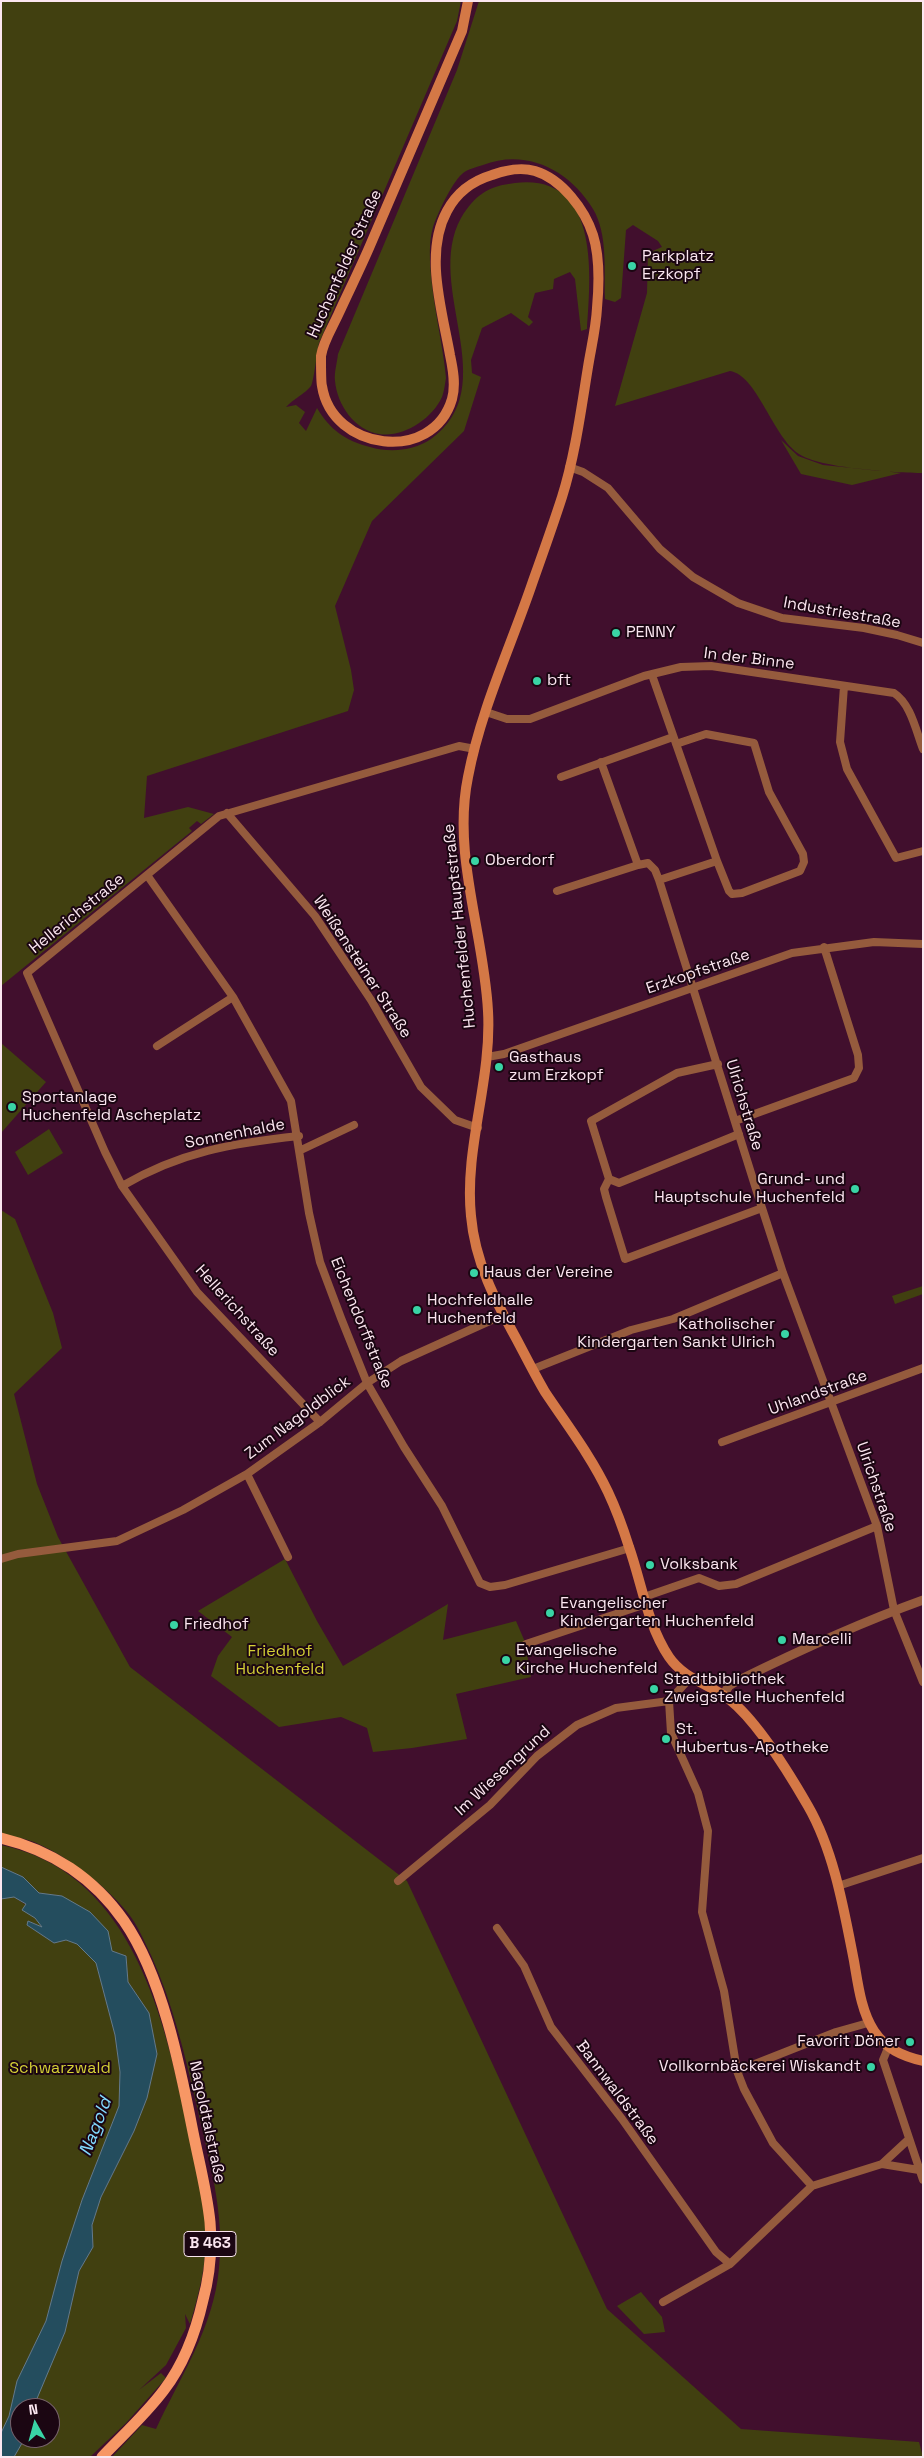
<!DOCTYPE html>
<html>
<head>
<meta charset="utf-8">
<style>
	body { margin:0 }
	#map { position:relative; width:924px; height:2458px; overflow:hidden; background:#410f2d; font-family:"Space Grotesk",sans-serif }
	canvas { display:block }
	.frame { position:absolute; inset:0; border:2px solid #fbe6f0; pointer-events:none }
	.north { position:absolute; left:10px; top:2398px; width:50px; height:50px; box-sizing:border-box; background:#1b0612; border:1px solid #75606b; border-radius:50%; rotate:353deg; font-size:14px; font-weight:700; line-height:20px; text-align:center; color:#fbe6f0 }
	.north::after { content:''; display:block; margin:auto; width:18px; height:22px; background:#39d4a5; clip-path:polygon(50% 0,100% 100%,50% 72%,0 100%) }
</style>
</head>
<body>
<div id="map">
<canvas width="924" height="2458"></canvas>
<div class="frame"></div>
<div class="north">N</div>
</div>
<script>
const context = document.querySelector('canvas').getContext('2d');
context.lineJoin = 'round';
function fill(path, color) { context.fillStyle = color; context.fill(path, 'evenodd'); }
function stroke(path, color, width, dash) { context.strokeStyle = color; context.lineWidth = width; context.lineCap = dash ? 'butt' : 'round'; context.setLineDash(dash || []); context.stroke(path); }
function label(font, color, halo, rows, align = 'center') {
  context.font = font + ' "Space Grotesk",sans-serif'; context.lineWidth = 4; context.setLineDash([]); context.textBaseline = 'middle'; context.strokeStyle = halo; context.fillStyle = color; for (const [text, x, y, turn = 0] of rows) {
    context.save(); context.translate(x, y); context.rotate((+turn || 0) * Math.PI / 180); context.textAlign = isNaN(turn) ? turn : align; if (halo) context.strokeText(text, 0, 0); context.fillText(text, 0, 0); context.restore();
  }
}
fill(new Path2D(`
	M 1,1 L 461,1 L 457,21 L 319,343 C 317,351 314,381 311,386 C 305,394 293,399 286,407 L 296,405 L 305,412 L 299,423 L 306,431 L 317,408 C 330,430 346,441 370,447 C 390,453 413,451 431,439 C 505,386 423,287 461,218 C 475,195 488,186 515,183 C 600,173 591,274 587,329 L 581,331 L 575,279 L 570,272 L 554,279 L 553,289 L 535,293 L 528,317 L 533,322 L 529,326 L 511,313 L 482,328 L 471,360 L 472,373 L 481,377 L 464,431 L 372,521 L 335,606 L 351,670 L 354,690 L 348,711 L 147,776 L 144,818 L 188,807 L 214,814 L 201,824 L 197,821 L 189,828 L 192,831 L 1,986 Z
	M 479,1 L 923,1 L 923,473 C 896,473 819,468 799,454 C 773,437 757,375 730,371 L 615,406 L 647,293 L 648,253 L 662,247 L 658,241 L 633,225 L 626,230 L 621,298 L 615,302 L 605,299 C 604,271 608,234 593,209 C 570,171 527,148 483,165 C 477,167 467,169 462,174 C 451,184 438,213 433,227 C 422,263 443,338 446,378 C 445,384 444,392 442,397 C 432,419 403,438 379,434 C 354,430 337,404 335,381 C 334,373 337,363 338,354 L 457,70 Z
	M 781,440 L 798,456 L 823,465 L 901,473 L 852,485 L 801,474 Z
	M 1,1043 L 46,1082 L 1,1133 Z
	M 49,1129 L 63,1153 L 28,1175 L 15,1152 Z
	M 1,1210 L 15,1219 L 53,1313 L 62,1348 L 14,1394 L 37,1484 L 58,1537 L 130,1667 L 407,1881 L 607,2309 L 741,2429 L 919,2442 L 923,2457 L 112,2457 L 142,2425 L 156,2429 C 180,2377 214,2327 219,2268 C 225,2214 209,2159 197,2107 C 185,2055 173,2004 151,1955 C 144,1941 138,1925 127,1912 C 106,1886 66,1855 34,1842 C 24,1838 12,1837 1,1834 Z
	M 923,1286 L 923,1294 L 895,1304 L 892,1296 Z
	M 285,1559 L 317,1621 L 343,1666 L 448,1604 L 443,1640 L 516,1621 L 525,1642 L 531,1677 L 456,1694 L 467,1739 L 412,1748 L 373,1752 L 367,1728 L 341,1717 L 279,1727 L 211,1676 L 218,1656 L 232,1637 L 198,1611 Z
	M 1,1845 C 127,1871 162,2007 185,2116 C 193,2154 204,2192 206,2231 C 207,2263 199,2293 190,2324 L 185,2314 L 186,2328 L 166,2365 L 139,2390 L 161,2373 L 166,2378 L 126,2423 L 90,2457 L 14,2457 L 25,2438 L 50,2438 L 50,2408 L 33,2408 L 35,2400 L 65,2332 L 79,2271 L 93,2247 L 92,2225 L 101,2197 L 134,2131 L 147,2098 L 157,2054 L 149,2013 L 128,1982 L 126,1956 L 112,1951 L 62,1896 L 39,1893 L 23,1877 L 1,1867 Z
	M 14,1897 L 26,1905 L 23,1910 L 35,1918 L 43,1928 L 29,1921 L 27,1925 L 54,1943 L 66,1940 L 77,1944 L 96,1963 L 115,2035 L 120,2072 L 119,2106 L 82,2200 L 62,2261 L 46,2321 L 17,2381 L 9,2416 L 1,2433 L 1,1899 Z
	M 641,2292 L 662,2317 L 665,2332 L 644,2334 L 617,2306 Z`), '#414010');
const water = new Path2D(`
	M 1,1867 L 23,1877 L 39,1893 L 62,1896 L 90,1912 L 108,1931 L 112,1951 L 126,1956 L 128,1982 L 149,2013 L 157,2054 L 147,2098 L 134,2131 L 101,2197 L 92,2225 L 93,2247 L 79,2271 L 65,2332 L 33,2408 L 20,2408 L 20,2438 L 25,2438 L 14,2457 L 1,2457 L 1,2433 L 9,2416 L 17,2381 L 46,2321 L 62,2261 L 82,2200 L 119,2106 L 120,2072 L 115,2035 L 96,1963 L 77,1944 L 66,1940 L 54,1943 L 27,1925 L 28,1921 L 42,1927 L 35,1918 L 22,1910 L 26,1904 L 14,1897 L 1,1899 Z`);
fill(water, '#244d5e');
stroke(water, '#647b8a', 1);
stroke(new Path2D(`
	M 569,467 L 583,472 L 608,488 L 660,549 L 693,577 L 738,603 L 782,618 L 864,628 L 897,635 L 923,643
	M 652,675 L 717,861 L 659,880 L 762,1208 L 783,1273 L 877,1526 L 894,1610 L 923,1682
	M 844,686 L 840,742 L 847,769 L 896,858 L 923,851
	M 486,712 L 507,719 L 530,719 L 644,676 L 681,667 L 711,666 L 894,693 C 911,704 916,731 923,749
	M 676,744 L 706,734 L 754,743 L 769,792 L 803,854 L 804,862 L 800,871 L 742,893 L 732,894 L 729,891 L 717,861
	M 561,777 L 673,737
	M 227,813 L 315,916 L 371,1000 L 421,1087 L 455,1120 L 478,1128
	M 638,865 L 648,863 L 655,870 L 659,880
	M 147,875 L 233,997 L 291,1101 L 309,1213 L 320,1262 L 341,1318 L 367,1383 L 404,1447 L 442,1506 L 480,1583 L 490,1587 L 505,1585 L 630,1548
	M 557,891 L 638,865 L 601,762
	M 157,1046 L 233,997
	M 487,1057 L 504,1054 L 792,953 L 874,942 L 923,944
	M 718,1064 L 677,1073 L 591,1121 L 609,1179 L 604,1189 L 606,1197 L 625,1259 L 762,1208
	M 735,1121 L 854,1078 L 859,1068 L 858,1055 L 824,947
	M 301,1150 L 354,1125
	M 609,1179 L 619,1183 L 739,1134
	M 122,1186 C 180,1152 233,1143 299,1136
	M 533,1369 L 631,1330 L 673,1319 L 783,1273
	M 320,1422 L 197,1292 L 122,1186 L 105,1152 L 27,973 L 219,816 L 459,746 L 475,749
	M 722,1442 L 923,1368
	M 288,1557 L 247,1474 L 320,1422 L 367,1383 L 401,1361 L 503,1315
	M 1,1559 L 18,1554 L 117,1541 L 183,1510 L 247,1474
	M 644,1597 L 699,1578 L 719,1586 L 736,1584 L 877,1526
	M 526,1644 L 646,1604
	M 690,1678 L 669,1701 L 671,1733 L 698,1793 L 708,1831 L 702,1912 L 724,1991 L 737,2071 L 744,2089 L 773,2143 L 812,2186 L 882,2164 L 909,2139
	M 398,1881 L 490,1805 L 537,1756 L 577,1725 L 616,1708 L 669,1701
	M 838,1886 L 923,1858
	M 497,1928 L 524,1966 L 551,2027 L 622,2119 L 716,2252 L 730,2264 L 812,2186
	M 888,2048 L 883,2060 L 923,2180
	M 737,2071 L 836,2032 L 868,2023
	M 882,2164 L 919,2170
	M 663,2302 L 730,2264`), '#955b3d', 8);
stroke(new Path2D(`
	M 723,1695 L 729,1686 L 737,1681 C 798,1651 859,1623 923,1600`), '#955b3d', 9);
stroke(new Path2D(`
	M 468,1 L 462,31 C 431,103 400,176 369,248 C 359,271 348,293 338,315 C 332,328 323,342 321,356 C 321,358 321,383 322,386 C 332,451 433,464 452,399 C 456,385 453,369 450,355 C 442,310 424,253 447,211 C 457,192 472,181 492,175 C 505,170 522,167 535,171 C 562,179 585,210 593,235 C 600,257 599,286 597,308 C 596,328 591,348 588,367 C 581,410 575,456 562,497 C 553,525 543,553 533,581 C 511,646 481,709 468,777 C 452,855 484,933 488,1011 C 492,1080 464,1148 471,1216 C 475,1262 495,1300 517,1340 C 526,1357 535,1375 545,1392 C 567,1425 591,1456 608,1492 C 616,1509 623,1528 629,1547 C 642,1584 647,1624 669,1657 C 684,1679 709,1684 729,1699 C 758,1722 789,1773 808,1806 C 834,1851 844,1910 854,1961 C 858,1984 861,2011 874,2031 C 886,2049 902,2056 923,2061`), '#d47846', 10);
stroke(new Path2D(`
	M 1,1838 C 51,1850 94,1878 124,1921 C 162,1976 180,2066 193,2132 C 199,2162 207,2192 210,2222 C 212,2248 210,2275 203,2300 C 196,2331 183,2365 164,2390 C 146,2414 123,2435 102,2457`), '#f79765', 11);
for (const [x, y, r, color] of [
	[632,266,5,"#39d4a5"],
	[616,633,5,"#39d4a5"],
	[537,681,5,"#39d4a5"],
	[475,861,5,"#39d4a5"],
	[499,1067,5,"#39d4a5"],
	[12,1107,5,"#39d4a5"],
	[855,1189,5,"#39d4a5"],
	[474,1273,5,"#39d4a5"],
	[417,1310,5,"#39d4a5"],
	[785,1334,5,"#39d4a5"],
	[650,1565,5,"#39d4a5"],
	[550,1613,5,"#39d4a5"],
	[174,1625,5,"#39d4a5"],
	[782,1640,5,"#39d4a5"],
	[506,1660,5,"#39d4a5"],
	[654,1689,5,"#39d4a5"],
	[666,1739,5,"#39d4a5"],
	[910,2042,5,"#39d4a5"],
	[871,2067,5,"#39d4a5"]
]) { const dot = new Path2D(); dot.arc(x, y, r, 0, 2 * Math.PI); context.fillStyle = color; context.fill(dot); stroke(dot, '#1b0612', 2); }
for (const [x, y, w] of [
	[210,2244,52]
]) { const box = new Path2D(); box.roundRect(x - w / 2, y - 12.5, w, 25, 4); context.fillStyle = '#1b0612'; context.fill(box); stroke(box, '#fbe6f0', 1); }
label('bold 15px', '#fbe6f0', null, [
	["B 463",210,2244]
]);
label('16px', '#fbe6f0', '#1b0612', [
	["Parkplatz",642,257],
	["Erzkopf",642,275],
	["PENNY",626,633],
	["bft",547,681],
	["Oberdorf",485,861],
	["Gasthaus",509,1058],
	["zum Erzkopf",509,1076],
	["Sportanlage",22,1098],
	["Huchenfeld Ascheplatz",22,1116],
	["Grund- und",845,1180,"right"],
	["Hauptschule Huchenfeld",845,1198,"right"],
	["Haus der Vereine",484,1273],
	["Hochfeldhalle",427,1301],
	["Huchenfeld",427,1319],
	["Katholischer",775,1325,"right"],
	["Kindergarten Sankt Ulrich",775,1343,"right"],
	["Volksbank",660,1565],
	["Evangelischer",560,1604],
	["Kindergarten Huchenfeld",560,1622],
	["Friedhof",184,1625],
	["Marcelli",792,1640],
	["Evangelische",516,1651],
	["Kirche Huchenfeld",516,1669],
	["Stadtbibliothek",664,1680],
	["Zweigstelle Huchenfeld",664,1698],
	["St.",676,1730],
	["Hubertus-Apotheke",676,1748],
	["Favorit Döner",900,2042,"right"],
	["Vollkornbäckerei Wiskandt",861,2067,"right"]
], 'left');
label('16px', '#fbe6f0', '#1b0612', [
	["Huchenfelder Straße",345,264,-66],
	["Industriestraße",842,613,10],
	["In der Binne",749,659,7],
	["Hellerichstraße",77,914,-39],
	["Huchenfelder Hauptstraße",460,926,-96],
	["Weißensteiner Straße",362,967,57],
	["Erzkopfstraße",698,972,-19],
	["Ulrichstraße",744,1105,73],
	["Sonnenhalde",235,1134,-11],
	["Hellerichstraße",237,1311,48],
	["Eichendorffstraße",361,1323,68],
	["Uhlandstraße",818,1393,-20],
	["Zum Nagoldblick",298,1418,-37],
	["Ulrichstraße",876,1487,71],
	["Im Wiesengrund",503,1771,-43],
	["Bannwaldstraße",617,2093,53],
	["Nagoldtalstraße",207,2122,78]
]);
label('16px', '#d5d136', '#1b0612', [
	["Friedhof",280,1652],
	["Huchenfeld",280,1670],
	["Schwarzwald",60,2069]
]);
label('italic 18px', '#81d8fd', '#1b0612', [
	["Nagold",96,2127,-69]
]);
</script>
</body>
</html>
